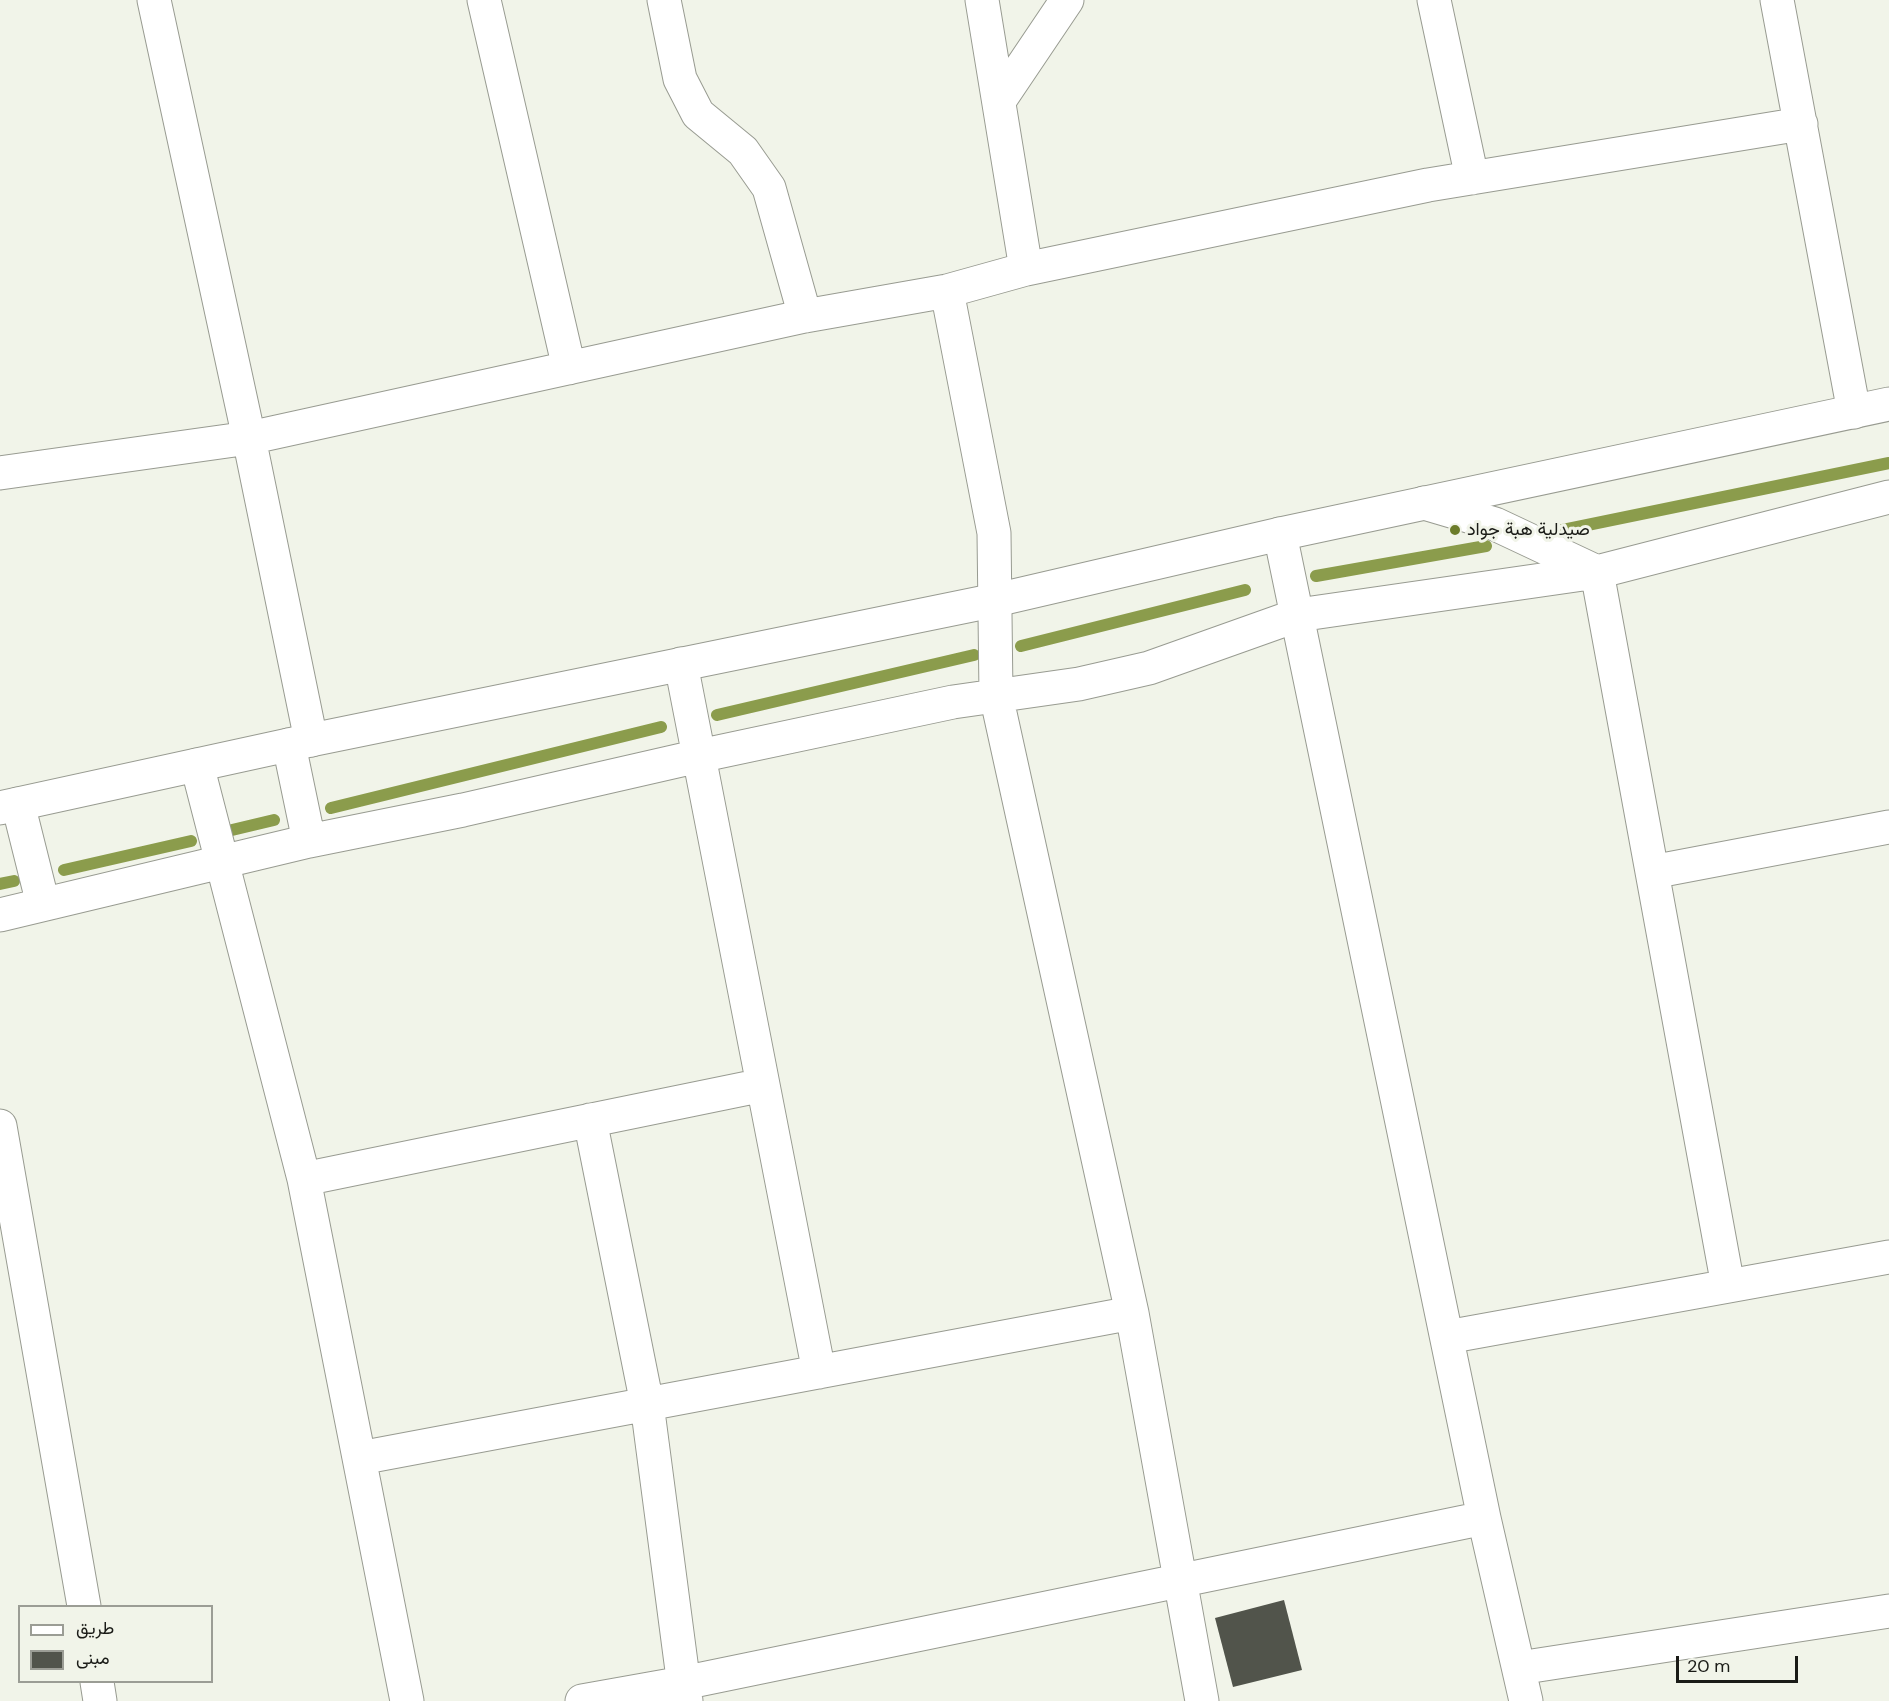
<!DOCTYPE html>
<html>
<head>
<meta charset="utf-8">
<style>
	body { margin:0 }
	#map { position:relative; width:1889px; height:1701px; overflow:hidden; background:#f1f4e9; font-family:"DM Sans",Vazirmatn,sans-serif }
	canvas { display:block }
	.legend { position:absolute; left:18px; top:1605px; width:195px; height:78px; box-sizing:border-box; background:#f1f4e9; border:2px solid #9b9d95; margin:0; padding:8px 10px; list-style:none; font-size:18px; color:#1a1b17 }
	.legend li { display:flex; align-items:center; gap:12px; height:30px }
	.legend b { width:30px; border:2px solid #9b9d95 }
	.scale { position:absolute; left:1676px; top:1656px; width:122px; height:27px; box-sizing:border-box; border:3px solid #1a1b17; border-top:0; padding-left:8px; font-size:18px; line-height:21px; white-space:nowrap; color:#1a1b17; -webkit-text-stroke:4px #f1f4e9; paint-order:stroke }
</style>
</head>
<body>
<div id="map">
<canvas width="1889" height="1701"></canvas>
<ul class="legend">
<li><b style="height:8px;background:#fff"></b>طريق</li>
<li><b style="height:16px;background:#51544b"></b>مبنى</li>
</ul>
<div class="scale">20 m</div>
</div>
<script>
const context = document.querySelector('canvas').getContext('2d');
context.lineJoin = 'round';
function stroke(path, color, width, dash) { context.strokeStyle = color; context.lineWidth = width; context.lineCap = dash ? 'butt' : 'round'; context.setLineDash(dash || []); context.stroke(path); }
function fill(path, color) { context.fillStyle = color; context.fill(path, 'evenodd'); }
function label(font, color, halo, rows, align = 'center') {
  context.font = font + ' "DM Sans",Vazirmatn,sans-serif'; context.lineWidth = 6; context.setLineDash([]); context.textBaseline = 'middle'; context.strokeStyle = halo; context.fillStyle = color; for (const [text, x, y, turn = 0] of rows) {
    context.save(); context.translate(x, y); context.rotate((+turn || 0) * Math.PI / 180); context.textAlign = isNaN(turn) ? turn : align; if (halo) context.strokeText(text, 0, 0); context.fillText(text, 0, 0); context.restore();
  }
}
stroke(new Path2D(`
	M 1558,531 L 1889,463
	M 1316,576 L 1486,546
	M 1021,646 L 1245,590
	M 717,715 L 974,655
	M 331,808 L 661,727
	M 232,830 L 274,820
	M 64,870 L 191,841
	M 0,884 L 14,881`), '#8b9c4c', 12);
fill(new Path2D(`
	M 1284,1600 L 1302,1670 L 1233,1687 L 1215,1618 Z`), '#51544b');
const minor = new Path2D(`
	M 154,0 L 249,438 L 311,740
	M 484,0 L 569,368
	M 664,0 L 680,79 L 698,114 L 743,151 L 769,188 L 805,316
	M 982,0 L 1026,269
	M 1434,0 L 1472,178
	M 1777,0 L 1854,412
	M 999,101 L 1067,0
	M 947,291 L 994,533 L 996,695 L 1132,1313 L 1202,1701
	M 0,473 L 249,438 L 805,316 L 947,291 L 1026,269 L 1428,185 L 1801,124
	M 1424,503 L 1495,524 L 1597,572 L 1728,1286
	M 1280,534 L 1484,1518 L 1526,1701
	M 681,664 L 819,1372
	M 289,745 L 309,841
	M 197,765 L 304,1179 L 407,1701
	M 18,804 L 43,904
	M 1652,872 L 1889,827
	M 0,915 L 309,841 L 463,810 L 699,756 L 953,702 L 1079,684 L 1149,668 L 1298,615 L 1597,572 L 1889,497
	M 590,1120 L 647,1404 L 686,1701
	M 0,1126 L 84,1606
	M 304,1179 L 763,1085
	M 1447,1337 L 1889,1257
	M 360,1458 L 1132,1313
	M 1519,1668 L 1889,1611
	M 97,1682 L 100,1701
	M 582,1701 L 683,1683 L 1484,1518`);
const tertiary = new Path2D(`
	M 0,808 L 311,740 L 996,600 L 1280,534 L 1889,404`);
stroke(minor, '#989b91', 35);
stroke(tertiary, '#989b91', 35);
stroke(minor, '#fff', 33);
stroke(tertiary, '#fff', 33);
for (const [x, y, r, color] of [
	[1455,530,6,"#6c7c2a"]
]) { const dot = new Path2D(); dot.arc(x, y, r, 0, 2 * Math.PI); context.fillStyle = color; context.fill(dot); stroke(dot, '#f1f4e9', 2); }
label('18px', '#1a1b17', '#f1f4e9', [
	["صيدلية هبة جواد",1467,530]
], 'left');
</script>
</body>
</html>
